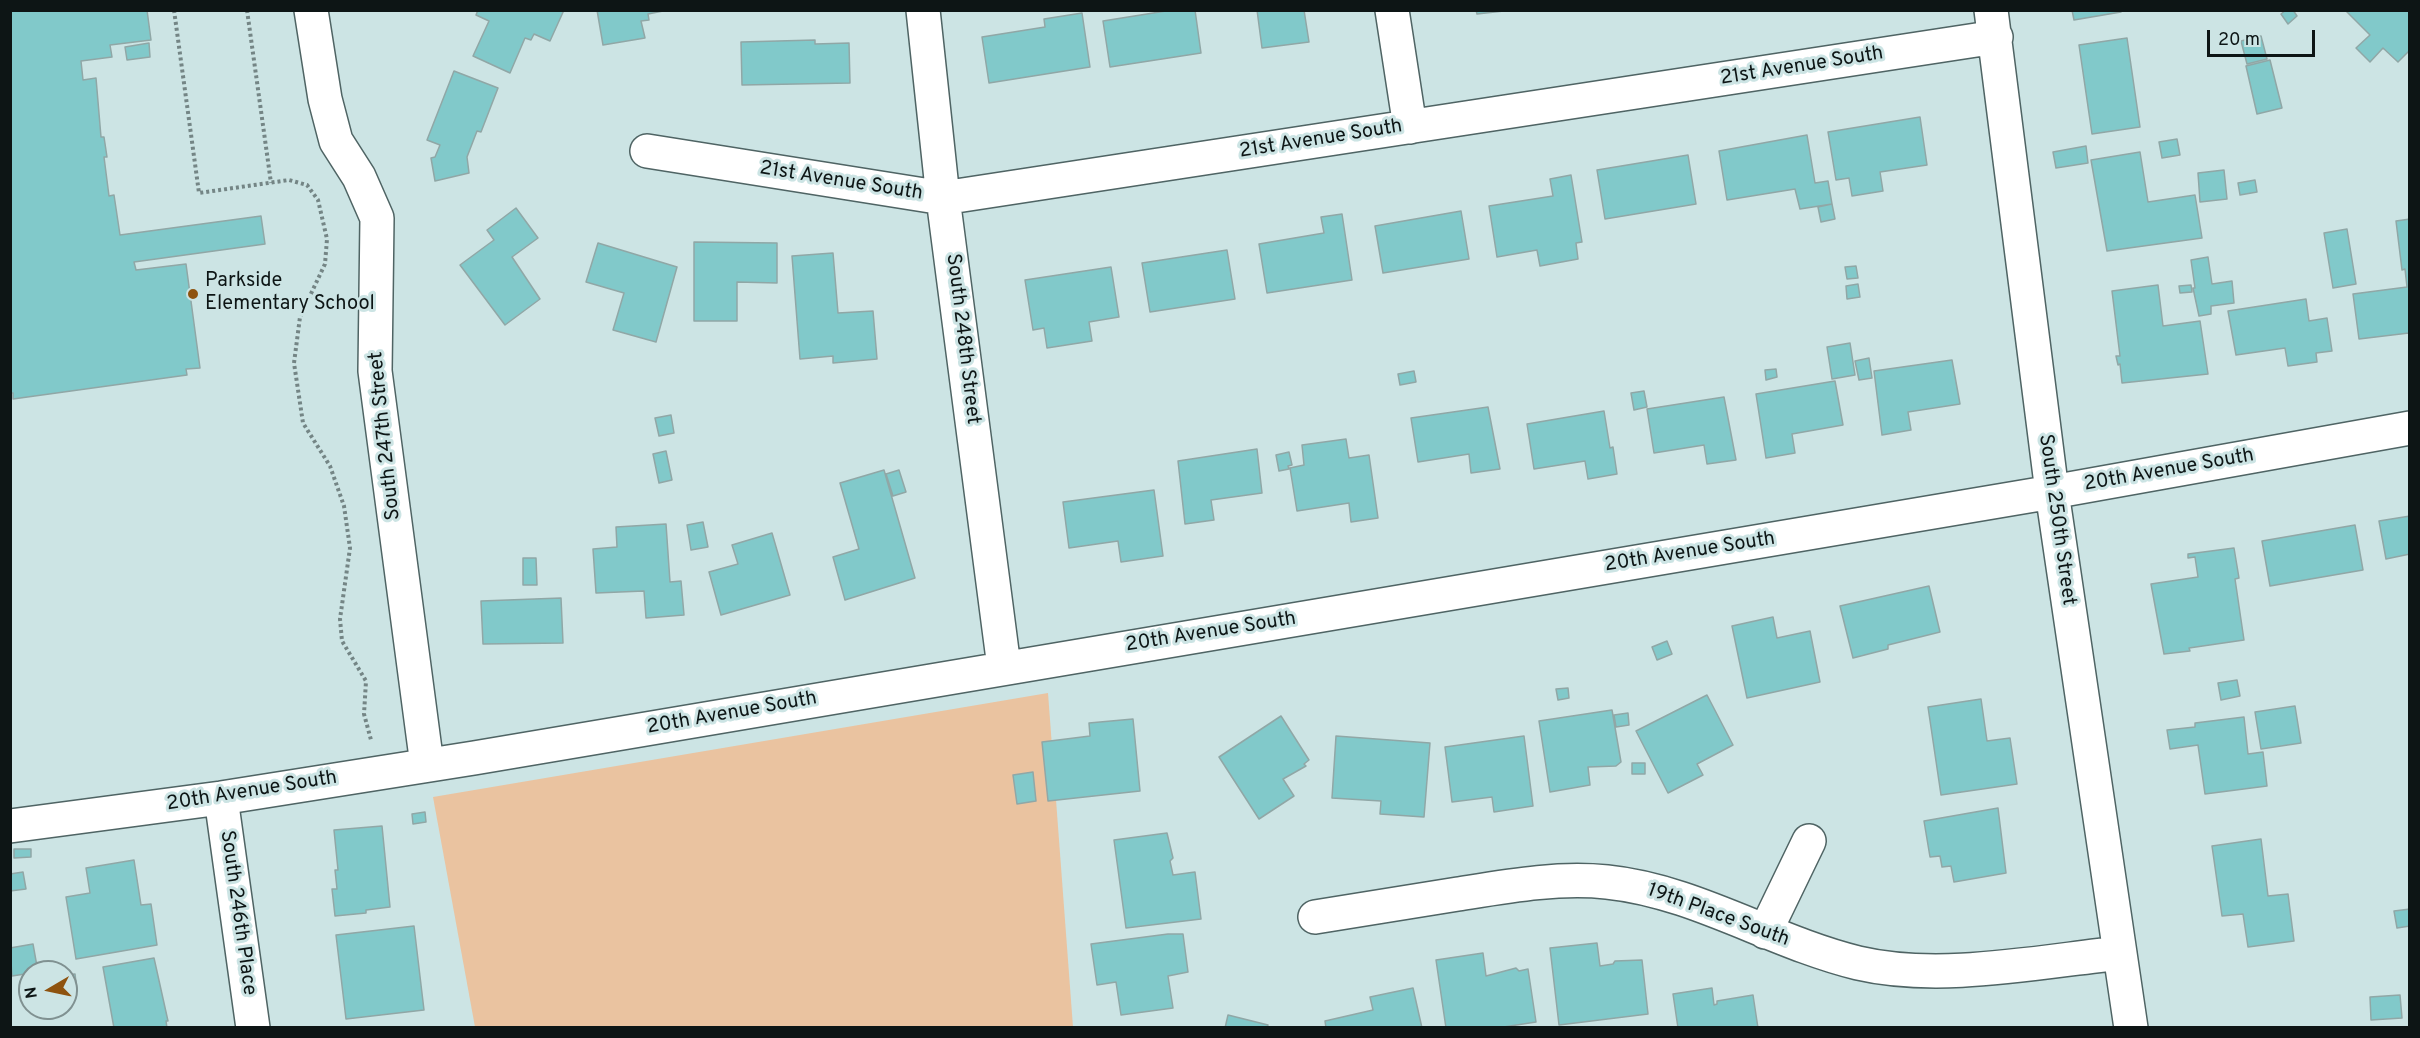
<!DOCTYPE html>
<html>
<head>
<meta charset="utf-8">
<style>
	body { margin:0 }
	#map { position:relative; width:2420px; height:1038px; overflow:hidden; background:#cce4e4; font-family:Overpass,sans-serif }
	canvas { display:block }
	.frame { position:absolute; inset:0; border:12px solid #0d1515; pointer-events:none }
	.north { position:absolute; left:18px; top:960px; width:60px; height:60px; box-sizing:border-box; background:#cce4e4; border:2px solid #809191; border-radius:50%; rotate:261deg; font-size:16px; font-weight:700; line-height:24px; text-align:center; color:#0d1515 }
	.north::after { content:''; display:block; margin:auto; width:21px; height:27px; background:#8e530f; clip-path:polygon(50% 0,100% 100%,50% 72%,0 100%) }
	.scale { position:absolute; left:2207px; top:30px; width:108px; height:27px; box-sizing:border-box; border:3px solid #0d1515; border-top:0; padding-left:8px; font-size:18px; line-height:21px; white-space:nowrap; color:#0d1515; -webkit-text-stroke:4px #cce4e4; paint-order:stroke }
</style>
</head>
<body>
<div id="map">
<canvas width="2420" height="1038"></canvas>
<div class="frame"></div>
<div class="north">N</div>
<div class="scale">20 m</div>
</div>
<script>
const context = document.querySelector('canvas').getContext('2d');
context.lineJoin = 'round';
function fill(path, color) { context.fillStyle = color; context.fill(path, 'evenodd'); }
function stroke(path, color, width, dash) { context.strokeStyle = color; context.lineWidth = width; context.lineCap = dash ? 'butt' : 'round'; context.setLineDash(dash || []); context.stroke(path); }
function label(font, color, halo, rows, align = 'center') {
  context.font = font + ' Overpass,sans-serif'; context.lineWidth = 6; context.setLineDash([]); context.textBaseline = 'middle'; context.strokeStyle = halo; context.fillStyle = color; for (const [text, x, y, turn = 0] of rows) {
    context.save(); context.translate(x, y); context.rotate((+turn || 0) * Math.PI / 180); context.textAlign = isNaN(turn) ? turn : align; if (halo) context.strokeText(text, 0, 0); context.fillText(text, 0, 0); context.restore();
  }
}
fill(new Path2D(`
	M 1048,693 L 1073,1027 L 475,1027 L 433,797 Z`), '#eac3a0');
const building = new Path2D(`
	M 10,10 L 147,10 L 151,40 L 110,45 L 112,57 L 81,61 L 83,80 L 96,78 L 101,137 L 104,137 L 107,157 L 104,157 L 109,196 L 114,195 L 120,235 L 261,216 L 265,244 L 134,262 L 136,270 L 186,264 L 200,368 L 186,369 L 187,375 L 13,399 L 13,393 L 10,393 Z
	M 478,10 L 564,10 L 550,41 L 534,34 L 531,40 L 525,38 L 510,73 L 473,56 L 489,21 L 476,15 Z
	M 597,10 L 668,10 L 648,14 L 649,20 L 641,21 L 645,38 L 603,45 Z
	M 1172,10 L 1195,10 L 1201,53 L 1110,67 L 1103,21 Z
	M 1257,10 L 1304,10 L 1309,42 L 1262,48 Z
	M 1476,10 L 1513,10 L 1477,14 Z
	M 2072,10 L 2121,10 L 2121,12 L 2074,20 Z
	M 2286,10 L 2293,10 L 2297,16 L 2288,24 L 2281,14 Z
	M 2345,10 L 2410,10 L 2410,50 L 2398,62 L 2383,48 L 2370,62 L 2356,48 L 2370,35 Z
	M 1082,13 L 1090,67 L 989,83 L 982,37 L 1045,27 L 1044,19 Z
	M 2261,36 L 2267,59 L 2247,64 L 2241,41 Z
	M 2127,38 L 2140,127 L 2092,134 L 2079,45 Z
	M 815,40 L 815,44 L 849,43 L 850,83 L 742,85 L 741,42 Z
	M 149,43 L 150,57 L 127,60 L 125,47 Z
	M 2270,60 L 2282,108 L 2257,114 L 2246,66 Z
	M 454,71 L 498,88 L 481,132 L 477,131 L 467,157 L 469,173 L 435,181 L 431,158 L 435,157 L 440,145 L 427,140 Z
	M 1920,117 L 1927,165 L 1880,172 L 1883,191 L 1852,196 L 1849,178 L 1836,180 L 1828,132 Z
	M 1807,135 L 1815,183 L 1828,181 L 1832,204 L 1800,209 L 1795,189 L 1727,200 L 1719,151 Z
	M 2177,139 L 2180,155 L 2162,158 L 2159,142 Z
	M 2086,146 L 2088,163 L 2056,168 L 2053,152 Z
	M 2140,152 L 2148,202 L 2195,195 L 2202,238 L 2107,251 L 2091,160 Z
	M 1688,155 L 1696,204 L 1605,219 L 1597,170 Z
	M 2224,170 L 2227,199 L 2200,202 L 2198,173 Z
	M 1571,175 L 1582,242 L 1576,243 L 1578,259 L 1540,266 L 1537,250 L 1497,257 L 1489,206 L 1553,196 L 1550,179 Z
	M 2255,180 L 2257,192 L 2240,195 L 2238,183 Z
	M 1832,204 L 1835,219 L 1821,222 L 1818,207 Z
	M 516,208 L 538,238 L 512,257 L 540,299 L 505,325 L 460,265 L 494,240 L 487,230 Z
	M 1461,211 L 1469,259 L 1383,273 L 1375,226 Z
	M 1342,214 L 1352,280 L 1267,293 L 1259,244 L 1324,233 L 1321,217 Z
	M 2410,219 L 2410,335 L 2409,333 L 2359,339 L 2353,294 L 2407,287 L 2405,269 L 2402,270 L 2396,221 Z
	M 2347,229 L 2356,284 L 2333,288 L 2324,233 Z
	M 694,242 L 777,243 L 777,283 L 737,282 L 737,321 L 694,321 Z
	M 598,243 L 677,267 L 656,342 L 613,330 L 624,293 L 586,282 Z
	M 1227,250 L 1235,299 L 1150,312 L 1142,263 Z
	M 833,253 L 838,313 L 873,311 L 877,359 L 833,363 L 833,356 L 800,359 L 792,256 Z
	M 2208,257 L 2212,284 L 2232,281 L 2234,303 L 2211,306 L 2211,314 L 2199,316 L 2193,288 L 2195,288 L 2191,260 Z
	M 1856,266 L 1858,278 L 1847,279 L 1845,267 Z
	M 1111,267 L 1119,317 L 1089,322 L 1092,341 L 1047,348 L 1044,328 L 1033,330 L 1025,280 Z
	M 1858,284 L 1860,297 L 1847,299 L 1846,286 Z
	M 2158,285 L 2163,326 L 2200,321 L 2208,374 L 2122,383 L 2120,364 L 2118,365 L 2116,356 L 2120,356 L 2112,291 Z
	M 2191,285 L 2192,292 L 2180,293 L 2179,286 Z
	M 2306,299 L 2309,321 L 2327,318 L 2332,351 L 2316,353 L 2317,362 L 2288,366 L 2285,348 L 2236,355 L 2228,311 Z
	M 1850,343 L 1855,375 L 1832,379 L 1827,347 Z
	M 1869,358 L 1872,378 L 1859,380 L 1855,361 Z
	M 1952,360 L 1960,404 L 1908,412 L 1911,430 L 1882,435 L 1874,371 Z
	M 1776,369 L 1777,377 L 1766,380 L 1765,370 Z
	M 1414,371 L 1416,382 L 1400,385 L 1398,374 Z
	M 1835,381 L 1843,425 L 1792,434 L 1795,453 L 1766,458 L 1756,394 Z
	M 1644,391 L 1647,407 L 1634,410 L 1631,393 Z
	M 1724,397 L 1736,460 L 1707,464 L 1704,445 L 1654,453 L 1647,409 Z
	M 1488,407 L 1500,469 L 1471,473 L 1469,454 L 1418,462 L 1411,418 Z
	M 1604,411 L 1610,448 L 1613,447 L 1617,474 L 1588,479 L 1585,461 L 1534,469 L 1527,424 Z
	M 671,415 L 674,433 L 659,436 L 655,418 Z
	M 1346,439 L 1349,458 L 1369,455 L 1378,518 L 1351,522 L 1349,503 L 1297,511 L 1290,468 L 1304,465 L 1302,445 Z
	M 1257,449 L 1262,493 L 1211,500 L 1214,520 L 1185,524 L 1178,461 Z
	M 666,451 L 672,480 L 659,483 L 653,454 Z
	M 1289,452 L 1292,465 L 1288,466 L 1289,469 L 1279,471 L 1276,455 Z
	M 884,470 L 915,578 L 845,600 L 833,557 L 859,549 L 840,483 Z
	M 899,470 L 906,492 L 893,496 L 886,474 Z
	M 1154,490 L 1163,556 L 1121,562 L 1118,541 L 1069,548 L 1063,502 Z
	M 2410,516 L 2410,554 L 2386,559 L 2379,521 Z
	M 703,522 L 708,547 L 691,550 L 687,525 Z
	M 666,524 L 670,582 L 681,581 L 684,615 L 646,618 L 644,591 L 596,593 L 593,549 L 617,547 L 616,527 Z
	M 2355,525 L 2363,570 L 2270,586 L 2262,541 Z
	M 772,533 L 790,595 L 721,615 L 709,572 L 738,564 L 732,545 Z
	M 2234,548 L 2239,578 L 2235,579 L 2244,640 L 2189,648 L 2190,651 L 2164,654 L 2151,584 L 2198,577 L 2195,557 L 2188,558 L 2188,554 Z
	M 523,558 L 536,558 L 537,585 L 523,585 Z
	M 1929,586 L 1940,632 L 1888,645 L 1888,649 L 1853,658 L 1840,606 Z
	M 561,598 L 563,643 L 483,644 L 481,601 Z
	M 1773,617 L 1777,638 L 1810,631 L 1820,682 L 1747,698 L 1732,626 Z
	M 1667,641 L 1672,654 L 1657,660 L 1652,647 Z
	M 2237,680 L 2240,696 L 2221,700 L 2218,683 Z
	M 1568,688 L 1569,698 L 1558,700 L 1556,689 Z
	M 1707,695 L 1733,745 L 1697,764 L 1703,775 L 1668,793 L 1636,731 Z
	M 1981,699 L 1987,741 L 2010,738 L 2017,784 L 1941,795 L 1928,707 Z
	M 2295,706 L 2301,743 L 2261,749 L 2255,712 Z
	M 1612,710 L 1621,762 L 1616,766 L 1588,767 L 1590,785 L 1550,792 L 1539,721 Z
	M 1628,713 L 1629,725 L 1616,727 L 1614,715 Z
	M 1281,716 L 1309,760 L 1304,764 L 1306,766 L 1283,779 L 1294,796 L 1259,819 L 1219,757 Z
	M 2244,717 L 2248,754 L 2263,752 L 2267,786 L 2205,794 L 2198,745 L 2170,749 L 2167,730 L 2195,727 L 2195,723 Z
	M 1133,719 L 1140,791 L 1048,801 L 1042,742 L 1090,736 L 1089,723 Z
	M 1336,736 L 1430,743 L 1424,817 L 1380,814 L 1381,801 L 1332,798 Z
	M 1524,736 L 1533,806 L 1494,812 L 1492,797 L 1452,802 L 1445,747 Z
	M 1632,763 L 1645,763 L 1645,774 L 1632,774 Z
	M 1033,772 L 1036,801 L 1017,804 L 1013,775 Z
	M 1998,808 L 2006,873 L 1954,882 L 1951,866 L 1942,867 L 1940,856 L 1930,857 L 1924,821 Z
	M 425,812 L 426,822 L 413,824 L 412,814 Z
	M 382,826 L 390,907 L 366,910 L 366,913 L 335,916 L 332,889 L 337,889 L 335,870 L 338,870 L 334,830 Z
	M 1167,833 L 1173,858 L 1170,861 L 1173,875 L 1195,872 L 1201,919 L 1126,928 L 1114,840 Z
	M 2261,839 L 2268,896 L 2288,894 L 2294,941 L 2248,947 L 2243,914 L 2222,916 L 2212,846 Z
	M 14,849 L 31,849 L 31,857 L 14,858 Z
	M 134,860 L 141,905 L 151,904 L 157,945 L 76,959 L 66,897 L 90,893 L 86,868 Z
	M 23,872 L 26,889 L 10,891 L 10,874 Z
	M 2410,909 L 2410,926 L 2397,928 L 2394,911 Z
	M 414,926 L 424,1010 L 346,1019 L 336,935 Z
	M 1168,934 L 1183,934 L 1188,972 L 1168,976 L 1173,1008 L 1121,1015 L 1116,982 L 1097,985 L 1091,944 Z
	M 1597,943 L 1600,966 L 1613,964 L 1615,961 L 1642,960 L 1648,1014 L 1559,1025 L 1550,948 Z
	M 33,944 L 38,972 L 12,976 L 10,948 Z
	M 1483,953 L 1486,976 L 1516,968 L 1519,971 L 1528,969 L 1536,1022 L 1497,1028 L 1446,1028 L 1436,960 Z
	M 154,958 L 168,1021 L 166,1021 L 167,1028 L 114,1028 L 103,967 Z
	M 75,974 L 77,991 L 66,992 L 66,975 Z
	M 1413,988 L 1422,1028 L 1326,1028 L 1325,1021 L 1373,1010 L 1370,997 Z
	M 1712,988 L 1714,1005 L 1717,1004 L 1717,1001 L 1753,995 L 1758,1028 L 1678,1028 L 1673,994 Z
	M 2400,995 L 2402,1018 L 2371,1020 L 2370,997 Z
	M 1228,1015 L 1268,1025 L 1267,1028 L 1225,1028 Z`);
fill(building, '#81c9ca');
stroke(building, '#90a7a6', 1.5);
const minor = new Path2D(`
	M 311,10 L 325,99 L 336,141 L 359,177 L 377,218 L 375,371 L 427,765
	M 923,10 L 943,198 L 1004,667
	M 1392,10 L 1410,127
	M 1991,10 L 2052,492 L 2131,1028
	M 647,151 L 943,198 L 1996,37
	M 221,798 L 253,1028
	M 10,826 L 221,798 L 474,758 L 2052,492 L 2410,428
	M 1315,917 C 1363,909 1411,902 1458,894 C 1508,886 1557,877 1607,882 C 1695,891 1772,942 1858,963 C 1939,982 2037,962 2120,953
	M 1765,932 L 1809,841`);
stroke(minor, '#4f6464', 36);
stroke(new Path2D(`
	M 174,10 L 199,193 L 289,180 L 307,185 L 318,200 L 327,239 L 325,264 L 300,317 L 294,363 L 303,423 L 330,466 L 344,506 L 350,548 L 340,619 L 342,641 L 366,681 L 364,714 L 371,740
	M 247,10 L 271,183`), '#748585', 4, [3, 3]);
stroke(minor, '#fff', 33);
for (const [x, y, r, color] of [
	[193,294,6,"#8e530f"]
]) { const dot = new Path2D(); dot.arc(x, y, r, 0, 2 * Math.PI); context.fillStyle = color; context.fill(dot); stroke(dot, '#cce4e4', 2); }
label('20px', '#0d1515', '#cce4e4', [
	["21st Avenue South",1802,67,-9],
	["21st Avenue South",1321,140,-9],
	["21st Avenue South",841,182,9],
	["South 248th Street",962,339,83],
	["South 247th Street",386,436,-96],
	["20th Avenue South",2169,471,-10],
	["South 250th Street",2056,520,82],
	["20th Avenue South",1690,553,-9],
	["20th Avenue South",1211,633,-9],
	["20th Avenue South",732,714,-10],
	["20th Avenue South",252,792,-9],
	["South 246th Place",237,913,82],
	["19th Place South",1718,916,20]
]);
label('20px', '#0d1515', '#cce4e4', [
	["Parkside",205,282],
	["Elementary School",205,305]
], 'left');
</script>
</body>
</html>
